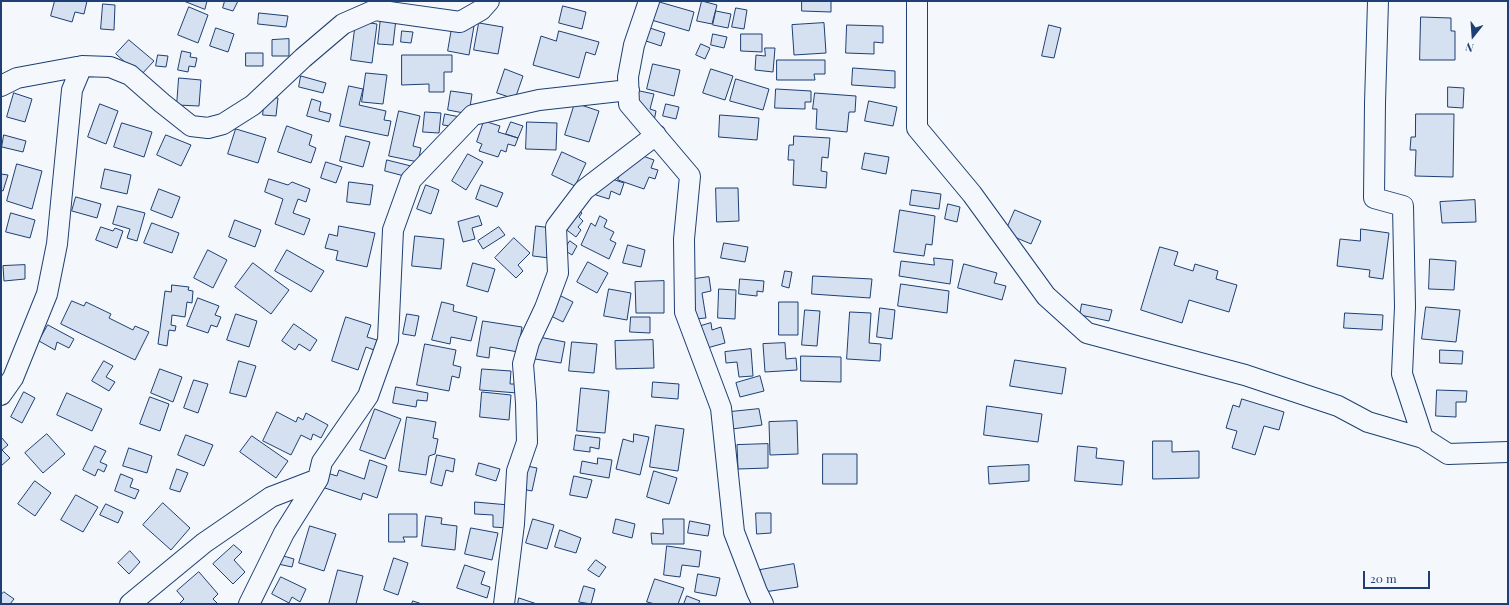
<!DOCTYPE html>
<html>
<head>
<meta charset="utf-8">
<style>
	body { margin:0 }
	#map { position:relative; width:1509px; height:605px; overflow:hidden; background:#f4f7fb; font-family:"Playfair Display",serif }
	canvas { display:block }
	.frame { position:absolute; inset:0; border:2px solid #1d3f73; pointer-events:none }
	.north { position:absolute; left:1453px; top:16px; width:40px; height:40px; -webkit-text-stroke:3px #f4f7fb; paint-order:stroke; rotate:197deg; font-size:11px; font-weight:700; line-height:16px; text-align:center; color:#1d3f73 }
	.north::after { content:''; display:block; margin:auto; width:14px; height:18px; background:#1d3f73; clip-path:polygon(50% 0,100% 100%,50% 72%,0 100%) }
	.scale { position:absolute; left:1363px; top:571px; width:67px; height:18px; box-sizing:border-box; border:2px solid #1d3f73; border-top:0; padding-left:5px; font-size:12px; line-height:14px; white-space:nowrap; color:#1d3f73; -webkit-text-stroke:3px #f4f7fb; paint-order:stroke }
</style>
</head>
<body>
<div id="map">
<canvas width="1509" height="605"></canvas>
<div class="frame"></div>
<div class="north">N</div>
<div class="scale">20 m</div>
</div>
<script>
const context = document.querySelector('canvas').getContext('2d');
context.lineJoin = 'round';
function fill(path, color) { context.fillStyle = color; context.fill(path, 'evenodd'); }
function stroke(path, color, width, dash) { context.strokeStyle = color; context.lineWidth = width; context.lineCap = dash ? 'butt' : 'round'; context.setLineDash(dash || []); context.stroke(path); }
const building = new Path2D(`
	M 55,1 L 87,1 L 84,14 L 75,12 L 72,22 L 51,16 Z
	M 184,1 L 207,1 L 205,9 Z
	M 225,1 L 238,1 L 233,11 L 223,8 Z
	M 656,1 L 694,12 L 689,31 L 641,17 Z
	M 702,1 L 717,5 L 712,24 L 697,21 Z
	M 802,1 L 831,1 L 831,12 L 802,11 Z
	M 103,4 L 115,5 L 114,30 L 101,29 Z
	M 563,6 L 586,12 L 582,29 L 559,23 Z
	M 189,7 L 208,15 L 198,43 L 178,35 Z
	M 736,8 L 747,10 L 744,29 L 732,27 Z
	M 716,11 L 731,14 L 728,28 L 713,25 Z
	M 259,13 L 288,16 L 286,27 L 258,24 Z
	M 381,17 L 396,19 L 393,45 L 378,44 Z
	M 1421,17 L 1451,18 L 1451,31 L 1455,31 L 1455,60 L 1420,60 Z
	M 356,21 L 377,24 L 372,63 L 351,60 Z
	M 453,22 L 474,26 L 469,55 L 448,51 Z
	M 479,23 L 503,27 L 498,54 L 474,50 Z
	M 824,23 L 826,53 L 794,55 L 792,25 Z
	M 847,25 L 883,26 L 883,43 L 874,42 L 874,54 L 846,53 Z
	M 1049,25 L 1061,28 L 1054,58 L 1042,56 Z
	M 647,27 L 665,33 L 661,46 L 643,40 Z
	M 216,28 L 234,34 L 228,52 L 210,46 Z
	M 402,31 L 413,32 L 411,43 L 401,42 Z
	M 559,31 L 599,42 L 595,55 L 586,52 L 579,78 L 533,65 L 541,36 L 556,41 Z
	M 713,34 L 727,37 L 724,48 L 711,45 Z
	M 741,34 L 762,34 L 762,52 L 741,51 Z
	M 289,39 L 289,56 L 272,56 L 272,40 Z
	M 129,40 L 154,61 L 140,76 L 116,54 Z
	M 701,44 L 710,48 L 705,59 L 696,55 Z
	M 765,48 L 775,48 L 773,72 L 755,70 L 756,55 L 765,56 Z
	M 182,51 L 191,53 L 190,57 L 197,58 L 195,67 L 189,66 L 188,72 L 178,70 Z
	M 246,53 L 263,53 L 263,66 L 246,66 Z
	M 158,55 L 168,56 L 166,67 L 156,66 Z
	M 402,55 L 452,55 L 452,72 L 444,72 L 444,92 L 429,92 L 429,84 L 402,85 Z
	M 777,60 L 825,60 L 825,74 L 814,74 L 815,80 L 777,80 Z
	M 653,64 L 680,70 L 674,96 L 647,89 Z
	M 853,68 L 895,71 L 895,88 L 852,85 Z
	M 505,69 L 523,76 L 515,99 L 497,93 Z
	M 711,69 L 733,76 L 725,100 L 703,93 Z
	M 366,73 L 387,75 L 383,104 L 362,102 Z
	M 301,76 L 326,83 L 323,93 L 299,87 Z
	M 179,78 L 201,80 L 199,106 L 177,105 Z
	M 736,79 L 769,89 L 763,110 L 730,101 Z
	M 349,86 L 363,89 L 359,105 L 386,111 L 384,120 L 391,121 L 388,136 L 340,126 Z
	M 1448,87 L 1464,88 L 1463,108 L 1448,107 Z
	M 776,89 L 811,91 L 811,102 L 805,102 L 805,109 L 775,108 Z
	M 635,90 L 654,94 L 650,109 L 656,111 L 654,121 L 629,115 Z
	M 451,91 L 472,94 L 469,114 L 448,110 Z
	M 14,93 L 32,99 L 25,122 L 7,117 Z
	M 815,93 L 856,96 L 855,112 L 849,112 L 847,132 L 816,129 L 817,109 L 813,109 Z
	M 265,97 L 278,98 L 276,116 L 263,115 Z
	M 312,99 L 321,102 L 319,111 L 331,114 L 329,122 L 307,116 Z
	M 869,101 L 897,107 L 893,126 L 865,121 Z
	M 575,103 L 599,111 L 589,142 L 565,135 Z
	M 100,104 L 118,111 L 106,144 L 88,137 Z
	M 666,104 L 679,107 L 676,119 L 663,116 Z
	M 399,111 L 420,116 L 413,146 L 421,148 L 418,162 L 389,156 Z
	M 425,112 L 441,113 L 439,133 L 423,132 Z
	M 445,114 L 460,117 L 458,127 L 443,125 Z
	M 1416,114 L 1454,114 L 1453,177 L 1415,176 L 1416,150 L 1410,150 L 1411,137 L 1415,137 Z
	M 720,115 L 759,118 L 757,140 L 719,137 Z
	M 484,121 L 500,126 L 498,132 L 518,138 L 515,146 L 508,144 L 506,152 L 501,150 L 498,157 L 479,151 L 482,144 L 477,142 Z
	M 511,122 L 523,126 L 518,138 L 506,134 Z
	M 527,122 L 557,123 L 556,150 L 526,149 Z
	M 122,123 L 152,132 L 144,157 L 114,147 Z
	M 287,126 L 312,135 L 309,145 L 316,148 L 311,163 L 278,152 Z
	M 236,129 L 266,138 L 258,163 L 228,154 Z
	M 4,135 L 26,141 L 23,152 L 2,147 Z
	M 166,135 L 191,145 L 181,166 L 157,155 Z
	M 346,136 L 370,142 L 363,167 L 340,161 Z
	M 794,136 L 830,138 L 828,158 L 822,157 L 821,171 L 827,172 L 826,188 L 793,185 L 794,160 L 788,160 L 789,145 L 793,145 Z
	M 629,151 L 654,160 L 651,168 L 658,170 L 655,179 L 649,177 L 644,189 L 618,180 Z
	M 562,152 L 586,163 L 575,186 L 552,175 Z
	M 865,153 L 889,157 L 886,174 L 862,169 Z
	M 468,154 L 483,162 L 466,190 L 452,181 Z
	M 387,160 L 415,167 L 412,178 L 385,171 Z
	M 326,162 L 342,167 L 336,183 L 321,178 Z
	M 17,164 L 42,171 L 32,209 L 7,201 Z
	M 105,169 L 131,175 L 127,194 L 101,188 Z
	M 1,174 L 8,175 L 3,191 L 1,190 Z
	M 603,176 L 624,183 L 620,195 L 611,191 L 609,199 L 596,195 Z
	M 269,179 L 288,185 L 292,182 L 310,189 L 306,202 L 298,199 L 293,213 L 310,219 L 304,235 L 275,224 L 283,199 L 265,192 Z
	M 349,182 L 373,185 L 370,205 L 347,202 Z
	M 426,185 L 439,190 L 431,214 L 417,209 Z
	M 481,185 L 503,193 L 497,207 L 476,199 Z
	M 716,188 L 738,188 L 739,221 L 717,222 Z
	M 159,189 L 180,197 L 172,218 L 151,210 Z
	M 912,190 L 941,194 L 939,209 L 910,205 Z
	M 76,197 L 101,204 L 97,218 L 72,211 Z
	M 1475,200 L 1476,222 L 1442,223 L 1440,202 Z
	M 948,204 L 960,207 L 957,222 L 945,219 Z
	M 118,206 L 145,213 L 137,241 L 127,238 L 130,229 L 113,224 Z
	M 574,207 L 582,213 L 579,217 L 583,221 L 578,227 L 581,230 L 576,237 L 560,225 Z
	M 900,210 L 935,216 L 932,245 L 926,244 L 924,256 L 894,252 Z
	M 1015,210 L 1041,221 L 1031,244 L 1005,233 Z
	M 11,213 L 35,220 L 30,238 L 6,232 Z
	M 479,216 L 482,225 L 472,228 L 475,239 L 463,242 L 458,222 Z
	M 600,216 L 607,220 L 604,227 L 614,232 L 610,240 L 616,243 L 609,259 L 581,245 L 591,223 L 595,226 Z
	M 235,220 L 261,230 L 255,247 L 229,237 Z
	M 152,223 L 179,233 L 172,253 L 144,243 Z
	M 339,226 L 375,233 L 367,267 L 336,260 L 338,251 L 325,248 L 329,234 L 337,236 Z
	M 536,226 L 552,228 L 549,258 L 533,256 Z
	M 101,227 L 113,231 L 115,228 L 123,231 L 117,248 L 96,240 Z
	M 499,227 L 505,235 L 483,249 L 478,241 Z
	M 1361,229 L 1389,233 L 1383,279 L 1369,277 L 1370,270 L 1337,266 L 1340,239 L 1360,241 Z
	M 415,236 L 444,239 L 441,269 L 412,266 Z
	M 514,238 L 530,253 L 518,265 L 523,271 L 516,278 L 495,258 Z
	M 570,241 L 577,246 L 572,255 L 564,250 Z
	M 724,243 L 748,247 L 745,262 L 721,258 Z
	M 628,245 L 645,250 L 641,267 L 623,263 Z
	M 1160,247 L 1178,252 L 1174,265 L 1193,271 L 1195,264 L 1218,271 L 1216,279 L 1237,285 L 1229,312 L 1189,300 L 1182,323 L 1141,310 Z
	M 208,250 L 227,260 L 213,288 L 194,278 Z
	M 287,250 L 324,271 L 311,292 L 275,271 Z
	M 934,258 L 953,260 L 950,284 L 899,276 L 901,261 L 934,265 Z
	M 1430,259 L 1456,261 L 1454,290 L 1429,289 Z
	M 588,262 L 608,273 L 597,293 L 577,282 Z
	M 253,263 L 289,290 L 271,314 L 235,287 Z
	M 473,263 L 495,269 L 488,292 L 467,286 Z
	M 964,264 L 997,273 L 994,283 L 1006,286 L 1002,300 L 958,288 Z
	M 25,265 L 25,279 L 4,281 L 3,266 Z
	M 785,271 L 792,272 L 789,288 L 782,286 Z
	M 813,276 L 872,279 L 870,298 L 812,294 Z
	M 709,277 L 711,291 L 702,293 L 706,318 L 694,319 L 687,280 Z
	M 740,279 L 764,281 L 763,292 L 757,291 L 757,296 L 739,294 Z
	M 664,281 L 664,313 L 636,313 L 635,282 Z
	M 901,284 L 949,291 L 947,313 L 898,306 Z
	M 172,285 L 189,287 L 188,290 L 193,291 L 192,303 L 187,302 L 185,317 L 172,315 L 171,325 L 176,326 L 175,331 L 169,330 L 167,346 L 158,344 L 165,291 L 171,292 Z
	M 609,289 L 631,293 L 627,320 L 604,316 Z
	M 719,289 L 736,290 L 735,319 L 718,318 Z
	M 559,295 L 573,302 L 563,322 L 549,315 Z
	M 198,298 L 219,306 L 215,315 L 221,317 L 217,327 L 211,325 L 208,333 L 187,326 Z
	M 72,301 L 84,306 L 86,302 L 111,314 L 109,318 L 133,330 L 135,326 L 149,332 L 135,360 L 61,324 Z
	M 442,302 L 454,305 L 453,311 L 477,317 L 471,341 L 451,337 L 450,344 L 432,340 Z
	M 779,302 L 798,302 L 798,335 L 779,335 Z
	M 1082,304 L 1112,310 L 1109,321 L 1080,315 Z
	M 1426,307 L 1460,310 L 1456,342 L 1422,339 Z
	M 880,308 L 895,310 L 892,339 L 877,337 Z
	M 805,310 L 820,311 L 817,346 L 802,345 Z
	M 850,312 L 871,313 L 869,343 L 881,344 L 880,361 L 847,359 Z
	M 1345,313 L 1383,315 L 1382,330 L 1344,328 Z
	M 236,314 L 257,321 L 249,347 L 227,340 Z
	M 407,314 L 419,316 L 415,336 L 403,334 Z
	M 346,317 L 371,325 L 367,337 L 377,340 L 374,350 L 366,347 L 358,370 L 332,361 Z
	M 631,317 L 650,317 L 650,333 L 630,332 Z
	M 483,321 L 522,327 L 518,352 L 490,347 L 489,358 L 477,356 Z
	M 711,323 L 712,330 L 721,327 L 725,343 L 707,348 L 701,326 Z
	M 294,324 L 317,340 L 310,351 L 299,344 L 295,350 L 282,341 Z
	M 48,325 L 74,339 L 69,348 L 57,342 L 55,350 L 39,341 Z
	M 539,337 L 565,342 L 561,363 L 535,359 Z
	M 653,340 L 654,368 L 616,369 L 615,341 Z
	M 572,342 L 597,344 L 594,373 L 569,371 Z
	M 785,343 L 786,359 L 796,358 L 797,370 L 765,372 L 763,344 Z
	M 425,344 L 456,350 L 453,365 L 461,367 L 459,378 L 452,376 L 449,391 L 417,385 Z
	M 751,349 L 753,376 L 739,377 L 737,362 L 726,363 L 725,352 Z
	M 1440,350 L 1463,351 L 1462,364 L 1440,363 Z
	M 801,356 L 841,357 L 841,382 L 801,381 Z
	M 1015,360 L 1066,368 L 1062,394 L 1010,386 Z
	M 104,361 L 113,366 L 106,377 L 115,382 L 109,391 L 92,381 Z
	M 239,361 L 256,366 L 246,397 L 230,393 Z
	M 160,369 L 182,377 L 173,402 L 151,393 Z
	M 482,369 L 511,371 L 510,384 L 518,384 L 517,393 L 480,390 Z
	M 760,376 L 764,391 L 740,397 L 736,383 Z
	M 194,380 L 208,384 L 198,413 L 184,408 Z
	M 653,382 L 679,384 L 678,399 L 652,397 Z
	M 396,387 L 428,393 L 427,401 L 417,400 L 416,407 L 393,403 Z
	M 581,388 L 609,391 L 605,433 L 577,431 Z
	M 1437,390 L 1467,391 L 1466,402 L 1456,402 L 1456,417 L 1436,416 Z
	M 24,392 L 35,398 L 22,423 L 11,417 Z
	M 482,392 L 511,395 L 509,420 L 480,417 Z
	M 67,393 L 102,409 L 92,431 L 57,415 Z
	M 150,397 L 169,404 L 160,431 L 140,424 Z
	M 1242,399 L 1284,412 L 1279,430 L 1264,426 L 1255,455 L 1232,448 L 1237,431 L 1226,428 L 1233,405 L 1239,407 Z
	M 987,406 L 1042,414 L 1038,442 L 984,435 Z
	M 375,409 L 401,419 L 385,459 L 360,450 Z
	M 759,409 L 762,425 L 732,429 L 730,412 Z
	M 277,412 L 296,422 L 298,417 L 303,420 L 306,413 L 328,425 L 321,438 L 313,434 L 311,440 L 301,435 L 291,455 L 263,441 Z
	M 407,417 L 436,422 L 433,438 L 438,439 L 435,454 L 429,456 L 426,475 L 399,471 Z
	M 797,421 L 798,454 L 770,455 L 769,422 Z
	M 656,425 L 684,429 L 678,471 L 650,467 Z
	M 47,434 L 65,454 L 43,473 L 25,453 Z
	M 634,434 L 649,437 L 640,475 L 616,469 L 623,439 L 633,442 Z
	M 186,435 L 213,445 L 204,466 L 178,455 Z
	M 576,435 L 600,438 L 599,449 L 590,447 L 590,452 L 574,450 Z
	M 252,436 L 288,461 L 276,478 L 240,452 Z
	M 1,437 L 8,445 L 2,450 L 10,458 L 1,466 Z
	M 1153,441 L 1172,441 L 1172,452 L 1199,451 L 1199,478 L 1153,479 Z
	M 768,444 L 768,468 L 738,469 L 737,445 Z
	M 95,446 L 106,451 L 100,462 L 107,465 L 104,472 L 98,469 L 95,476 L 83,470 Z
	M 1078,446 L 1097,448 L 1096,458 L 1124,461 L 1122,485 L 1075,481 Z
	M 129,448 L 152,456 L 147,473 L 123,466 Z
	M 823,454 L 857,454 L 857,484 L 823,484 Z
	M 437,455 L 455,459 L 453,472 L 446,470 L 442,486 L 431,483 Z
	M 598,458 L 612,460 L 609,478 L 580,473 L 582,461 L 597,464 Z
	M 370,460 L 387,466 L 377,498 L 363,493 L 361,500 L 322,487 L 327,473 L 337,476 L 339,470 L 364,479 Z
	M 479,463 L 500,469 L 496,481 L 476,475 Z
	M 1029,465 L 1029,481 L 989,484 L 988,467 Z
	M 527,466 L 537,468 L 532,491 L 522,489 Z
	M 177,469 L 188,473 L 180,492 L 170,489 Z
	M 654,471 L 677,478 L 669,504 L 647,497 Z
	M 121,474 L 133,479 L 130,487 L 139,490 L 135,499 L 115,491 Z
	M 574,476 L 592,480 L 587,498 L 570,495 Z
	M 35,481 L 51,493 L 35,516 L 18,504 Z
	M 76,495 L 98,507 L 83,532 L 61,520 Z
	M 475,502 L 509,505 L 507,528 L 493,527 L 493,515 L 475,514 Z
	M 163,503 L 190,528 L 171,550 L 143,525 Z
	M 106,504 L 123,512 L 118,523 L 100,515 Z
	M 756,513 L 771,513 L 771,533 L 757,534 Z
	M 389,514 L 417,514 L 417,537 L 403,537 L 405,542 L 389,542 Z
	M 426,516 L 442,518 L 441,524 L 457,526 L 455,550 L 422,546 Z
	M 533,519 L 554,525 L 547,549 L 526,543 Z
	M 616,519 L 635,524 L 632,538 L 613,533 Z
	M 663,519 L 684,519 L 684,544 L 652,544 L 651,533 L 663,534 Z
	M 690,521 L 710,525 L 708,536 L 688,533 Z
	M 310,526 L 336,534 L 324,571 L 299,563 Z
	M 471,528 L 498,533 L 492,560 L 465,554 Z
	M 560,530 L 581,538 L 576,553 L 555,547 Z
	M 234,545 L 242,552 L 234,560 L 245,572 L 233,584 L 213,564 Z
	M 667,546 L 701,551 L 699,567 L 682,565 L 680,577 L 664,575 Z
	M 130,551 L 140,562 L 129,574 L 118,563 Z
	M 280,555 L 294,559 L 292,567 L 278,564 Z
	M 394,558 L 408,563 L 398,595 L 384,590 Z
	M 596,560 L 606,567 L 599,577 L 588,570 Z
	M 794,564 L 798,587 L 764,592 L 760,570 Z
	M 465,565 L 485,572 L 481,584 L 490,587 L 487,598 L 457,588 Z
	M 338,570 L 363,576 L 356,604 L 329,604 Z
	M 199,572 L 218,594 L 213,599 L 218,604 L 179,604 L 184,599 L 177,591 Z
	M 698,574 L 720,578 L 716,596 L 695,592 Z
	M 281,577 L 306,589 L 300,602 L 292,597 L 289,603 L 272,594 Z
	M 655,579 L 684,588 L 678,604 L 655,604 L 647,602 Z
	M 584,586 L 595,589 L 591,604 L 579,602 Z
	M 4,592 L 14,599 L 10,604 L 1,604 L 1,595 Z
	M 687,596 L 700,601 L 698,604 L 684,604 Z
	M 519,598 L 537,604 L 518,604 Z
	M 413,601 L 422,604 L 412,604 Z`);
fill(building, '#d5e0f0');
stroke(building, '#1d3f73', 1);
const street = new Path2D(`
	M 649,1 L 634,45 L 628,77 L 629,104 L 690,176 L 684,239 L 685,312 L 721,408 L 734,532 L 757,592 L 763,604
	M 917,1 L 917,128 L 972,194 L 1046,296 L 1087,333 L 1245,375 L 1338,406 L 1368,422 L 1423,438 L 1448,454 L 1508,452
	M 1378,1 L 1375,103 L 1374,198 L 1403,206 L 1405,307 L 1402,374 L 1423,438
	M 1,86 L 17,78 L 82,66
	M 1,395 L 13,378 L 47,294 L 57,244 L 72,90 L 82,66 L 110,67 L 130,75 L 162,103 L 191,126 L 208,128 L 223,124 L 253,105 L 303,58 L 343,24 L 375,10 L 460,22 L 481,10 L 489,1
	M 130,604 L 204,543 L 271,497 L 318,479
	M 249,604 L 284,533 L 318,479 L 322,462 L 368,396 L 388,340 L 393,230 L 411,180 L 473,115 L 539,100 L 629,90
	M 504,604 L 514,524 L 517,471 L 527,442 L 526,403 L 523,364 L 529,342 L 545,308 L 558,273 L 556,227 L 584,190 L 656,135`);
stroke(street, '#1d3f73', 22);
stroke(street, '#f4f7fb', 20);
</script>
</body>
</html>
